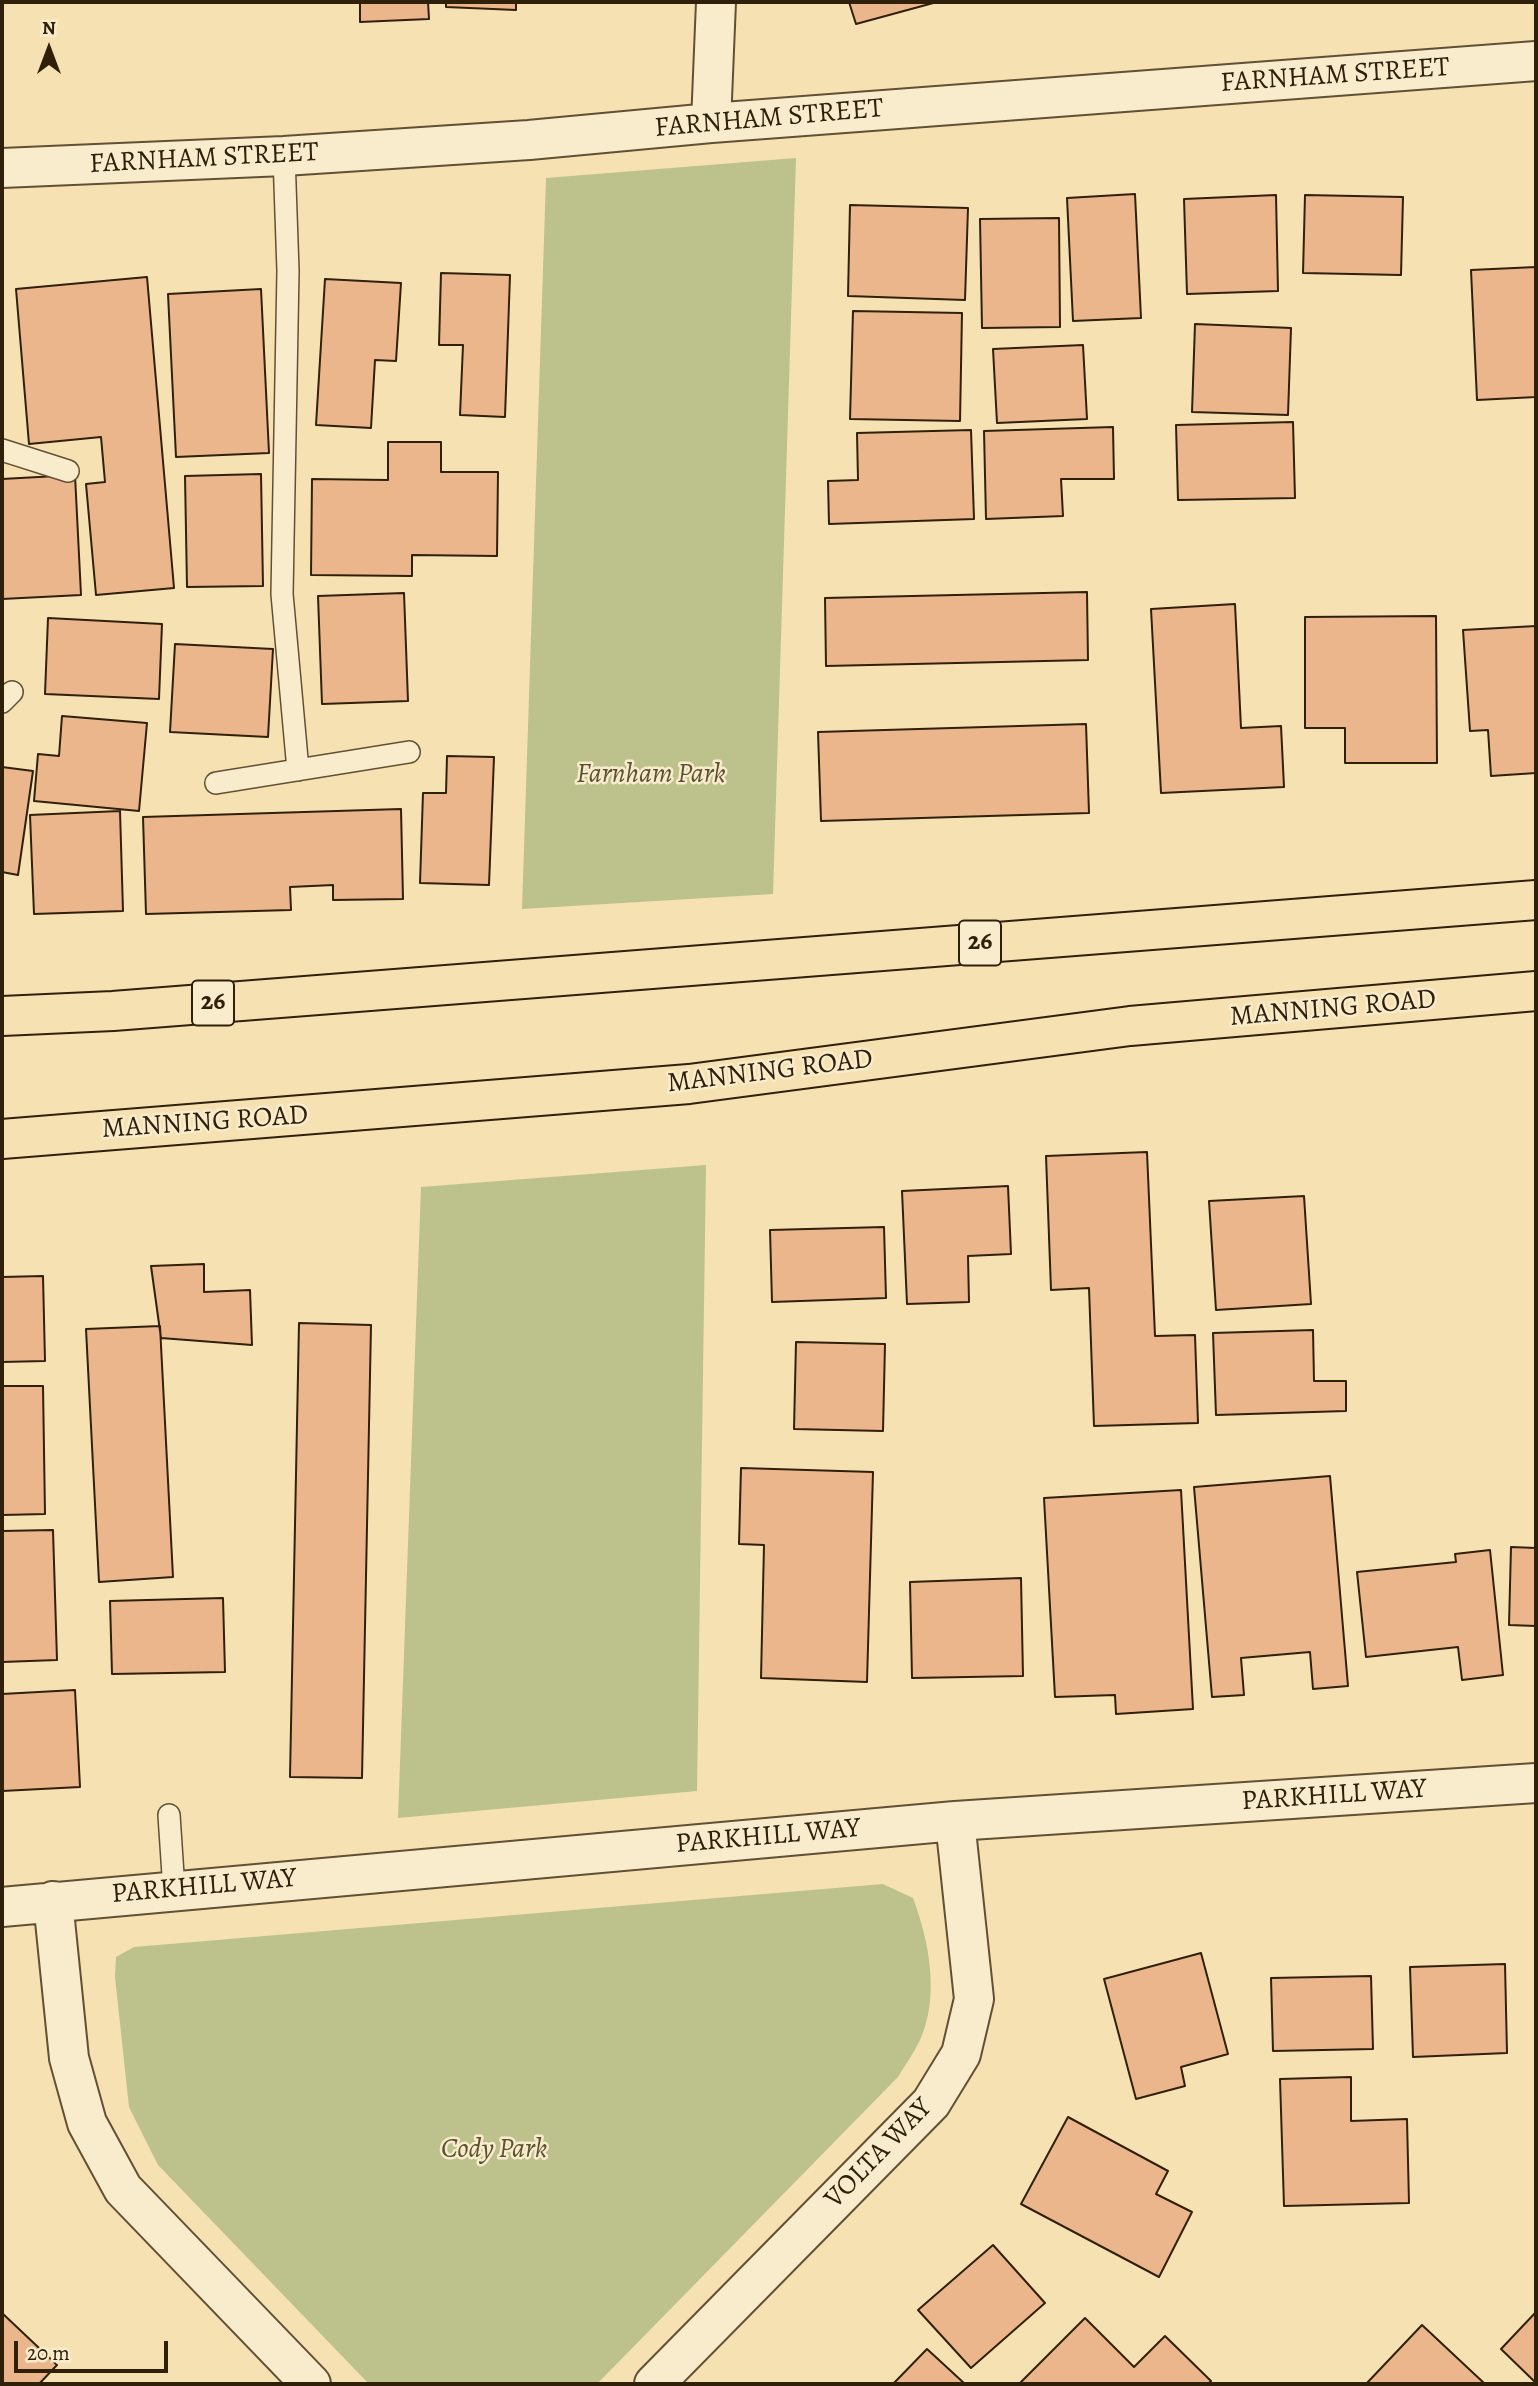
<!DOCTYPE html>
<html>
<head>
<meta charset="utf-8">
<style>
	body { margin:0 }
	#map { position:relative; width:1538px; height:2386px; overflow:hidden; background:#f6e1b2; font-family:Alegreya,serif }
	canvas { display:block }
	.frame { position:absolute; inset:0; border:4px solid #30200a; pointer-events:none }
	.north { position:absolute; left:14px; top:14px; width:70px; height:70px; -webkit-text-stroke:5px #f9eccd; paint-order:stroke; rotate:0deg; font-size:19px; font-weight:700; line-height:28px; text-align:center; color:#30200a }
	.north::after { content:''; display:block; margin:auto; width:24px; height:32px; background:#30200a; clip-path:polygon(50% 0,100% 100%,50% 72%,0 100%) }
	.scale { position:absolute; left:14px; top:2341px; width:154px; height:32px; box-sizing:border-box; border:4px solid #30200a; border-top:0; padding-left:9px; font-size:21px; line-height:24px; white-space:nowrap; color:#30200a; -webkit-text-stroke:5px #f9eccd; paint-order:stroke }
</style>
</head>
<body>
<div id="map">
<canvas width="1538" height="2386"></canvas>
<div class="frame"></div>
<div class="north">N</div>
<div class="scale">20 m</div>
</div>
<script>
const context = document.querySelector('canvas').getContext('2d');
context.lineJoin = 'round';
function fill(path, color) { context.fillStyle = color; context.fill(path, 'evenodd'); }
function stroke(path, color, width, dash) { context.strokeStyle = color; context.lineWidth = width; context.lineCap = dash ? 'butt' : 'round'; context.setLineDash(dash || []); context.stroke(path); }
function label(font, color, halo, rows, align = 'center') {
  context.font = font + ' Alegreya,serif'; context.lineWidth = 5; context.setLineDash([]); context.textBaseline = 'middle'; context.strokeStyle = halo; context.fillStyle = color; for (const [text, x, y, turn = 0] of rows) {
    context.save(); context.translate(x, y); context.rotate((+turn || 0) * Math.PI / 180); context.textAlign = isNaN(turn) ? turn : align; if (halo) context.strokeText(text, 0, 0); context.fillText(text, 0, 0); context.restore();
  }
}
fill(new Path2D(`
	M 796,158 L 773,894 L 522,909 L 546,178 Z
	M 706,1165 L 697,1791 L 398,1818 L 421,1187 Z
	M 883,1884 L 913,1898 C 929,1940 940,1997 920,2040 C 914,2053 905,2065 898,2077 L 597,2384 L 369,2384 L 158,2165 L 129,2107 L 115,1977 L 116,1957 L 134,1947 Z`), '#bdc28c');
const building = new Path2D(`
	M 360,2 L 428,2 L 429,19 L 360,22 Z
	M 446,2 L 516,2 L 516,10 L 446,7 Z
	M 849,2 L 937,2 L 856,24 Z
	M 1135,194 L 1141,318 L 1073,321 L 1067,198 Z
	M 1276,195 L 1278,291 L 1187,294 L 1184,199 Z
	M 1305,195 L 1403,197 L 1401,275 L 1303,273 Z
	M 850,205 L 968,208 L 965,300 L 848,296 Z
	M 1059,218 L 1060,327 L 982,328 L 980,219 Z
	M 1536,267 L 1536,397 L 1477,400 L 1471,270 Z
	M 441,273 L 510,275 L 505,417 L 460,415 L 463,345 L 439,345 Z
	M 147,277 L 174,588 L 96,595 L 86,484 L 105,482 L 101,437 L 29,444 L 16,289 Z
	M 325,279 L 401,283 L 396,361 L 375,360 L 371,428 L 316,425 Z
	M 261,289 L 269,453 L 176,457 L 168,294 Z
	M 853,311 L 962,313 L 960,421 L 850,419 Z
	M 1195,324 L 1291,328 L 1288,415 L 1192,412 Z
	M 1083,345 L 1087,419 L 997,423 L 993,349 Z
	M 1293,422 L 1295,498 L 1178,500 L 1176,425 Z
	M 1113,427 L 1114,479 L 1061,479 L 1063,516 L 986,519 L 984,431 Z
	M 971,430 L 974,519 L 829,524 L 828,481 L 858,480 L 857,433 Z
	M 388,442 L 441,442 L 441,472 L 498,472 L 497,556 L 412,555 L 412,576 L 311,575 L 312,479 L 388,480 Z
	M 261,474 L 263,586 L 187,587 L 185,476 Z
	M 75,475 L 81,595 L 2,599 L 2,479 Z
	M 1087,592 L 1088,660 L 826,666 L 825,598 Z
	M 404,593 L 408,701 L 322,704 L 318,596 Z
	M 1235,604 L 1241,728 L 1281,726 L 1284,787 L 1161,793 L 1151,609 Z
	M 1436,616 L 1437,763 L 1345,763 L 1345,728 L 1305,728 L 1305,617 Z
	M 48,618 L 162,624 L 159,699 L 45,694 Z
	M 1536,626 L 1536,773 L 1491,776 L 1488,730 L 1470,731 L 1463,630 Z
	M 175,644 L 273,649 L 268,737 L 170,732 Z
	M 62,716 L 147,723 L 139,811 L 34,801 L 38,754 L 59,756 Z
	M 1086,724 L 1089,813 L 821,821 L 818,732 Z
	M 447,756 L 494,757 L 489,885 L 420,883 L 423,793 L 446,793 Z
	M 2,767 L 33,771 L 18,875 L 2,872 Z
	M 401,809 L 403,899 L 333,900 L 333,885 L 290,887 L 291,910 L 146,914 L 143,817 Z
	M 120,811 L 123,911 L 34,914 L 30,815 Z
	M 1147,1152 L 1155,1336 L 1195,1335 L 1198,1423 L 1094,1426 L 1089,1288 L 1051,1290 L 1046,1156 Z
	M 1008,1186 L 1011,1254 L 968,1256 L 969,1302 L 907,1304 L 902,1191 Z
	M 1304,1196 L 1311,1304 L 1216,1310 L 1209,1201 Z
	M 884,1227 L 886,1298 L 772,1302 L 770,1230 Z
	M 204,1264 L 204,1292 L 250,1290 L 252,1345 L 161,1338 L 151,1266 Z
	M 43,1276 L 45,1361 L 2,1362 L 2,1277 Z
	M 299,1323 L 371,1325 L 362,1778 L 290,1777 Z
	M 160,1326 L 173,1577 L 99,1582 L 86,1329 Z
	M 1313,1330 L 1314,1381 L 1346,1381 L 1346,1411 L 1216,1415 L 1213,1333 Z
	M 796,1342 L 885,1344 L 883,1431 L 794,1429 Z
	M 2,1386 L 43,1386 L 45,1514 L 2,1515 Z
	M 741,1468 L 873,1472 L 867,1682 L 761,1678 L 764,1545 L 739,1544 Z
	M 1330,1476 L 1348,1686 L 1313,1689 L 1310,1652 L 1241,1658 L 1244,1695 L 1212,1697 L 1194,1487 Z
	M 1181,1490 L 1193,1709 L 1116,1714 L 1115,1695 L 1055,1697 L 1044,1498 Z
	M 53,1530 L 57,1660 L 2,1662 L 2,1531 Z
	M 1511,1547 L 1536,1548 L 1536,1626 L 1509,1625 Z
	M 1490,1550 L 1503,1675 L 1462,1680 L 1458,1647 L 1366,1657 L 1357,1572 L 1456,1562 L 1455,1554 Z
	M 1021,1578 L 1023,1676 L 912,1678 L 910,1582 Z
	M 223,1598 L 225,1672 L 112,1674 L 110,1601 Z
	M 75,1690 L 80,1787 L 2,1791 L 2,1694 Z
	M 1201,1953 L 1228,2054 L 1181,2067 L 1185,2086 L 1136,2099 L 1104,1979 Z
	M 1505,1964 L 1507,2053 L 1413,2057 L 1410,1967 Z
	M 1371,1976 L 1373,2049 L 1273,2051 L 1271,1978 Z
	M 1351,2077 L 1351,2121 L 1407,2119 L 1409,2203 L 1284,2206 L 1280,2079 Z
	M 1068,2117 L 1168,2171 L 1156,2194 L 1192,2212 L 1159,2277 L 1021,2204 Z
	M 993,2245 L 1045,2303 L 971,2368 L 918,2310 Z
	M 1536,2312 L 1536,2383 L 1501,2349 Z
	M 2,2313 L 57,2365 L 39,2384 L 2,2384 Z
	M 1085,2318 L 1134,2367 L 1165,2336 L 1211,2381 L 1208,2384 L 1019,2384 Z
	M 1422,2325 L 1485,2384 L 1366,2384 Z
	M 927,2349 L 965,2384 L 893,2384 Z`);
fill(building, '#ecb68d');
stroke(building, '#30200a', 2);
const lane = new Path2D(`
	M 284,156 L 288,271 L 282,594 L 298,770
	M 2,450 L 68,471
	M 2,702 L 12,692
	M 216,783 L 409,752
	M 169,1815 L 174,1890`);
const street = new Path2D(`
	M 711,123 L 716,2
	M 2,168 L 284,156 L 529,140 L 711,123 L 1536,61
	M 53,1901 L 69,2058 L 87,2123 L 123,2189 L 311,2384
	M 2,1907 L 955,1821 L 1536,1783
	M 654,2384 L 931,2103 L 961,2054 L 974,1999 L 955,1821`);
const primary = new Path2D(`
	M 2,1016 L 113,1011 L 1536,900
	M 2,1139 L 689,1084 L 1130,1026 L 1536,991`);
stroke(lane, '#625034', 24);
stroke(street, '#625034', 42);
stroke(primary, '#30200a', 42);
stroke(lane, '#f9eccd', 21);
stroke(street, '#f9eccd', 38);
stroke(primary, '#f6e1b2', 38);
for (const [x, y, w] of [
	[980,943,42],
	[213,1003,42]
]) { const box = new Path2D(); box.roundRect(x - w / 2, y - 22.5, w, 45, 5); context.fillStyle = '#f9eccd'; context.fill(box); stroke(box, '#30200a', 2); }
label('bold 26px', '#30200a', null, [
	["26",980,943],
	["26",213,1003]
]);
label('28px', '#30200a', '#f9eccd', [
	["FARNHAM STREET",1335,76,-4],
	["FARNHAM STREET",769,119,-5],
	["FARNHAM STREET",204,159,-3],
	["MANNING ROAD",1333,1009,-5],
	["MANNING ROAD",770,1072,-7],
	["MANNING ROAD",205,1123,-4],
	["PARKHILL WAY",1334,1796,-4],
	["PARKHILL WAY",768,1837,-5],
	["PARKHILL WAY",204,1887,-5],
	["VOLTA WAY",879,2154,-46]
]);
label('italic 28px', '#5a5131', '#f9eccd', [
	["Farnham Park",651,775],
	["Cody Park",494,2150]
]);
</script>
</body>
</html>
